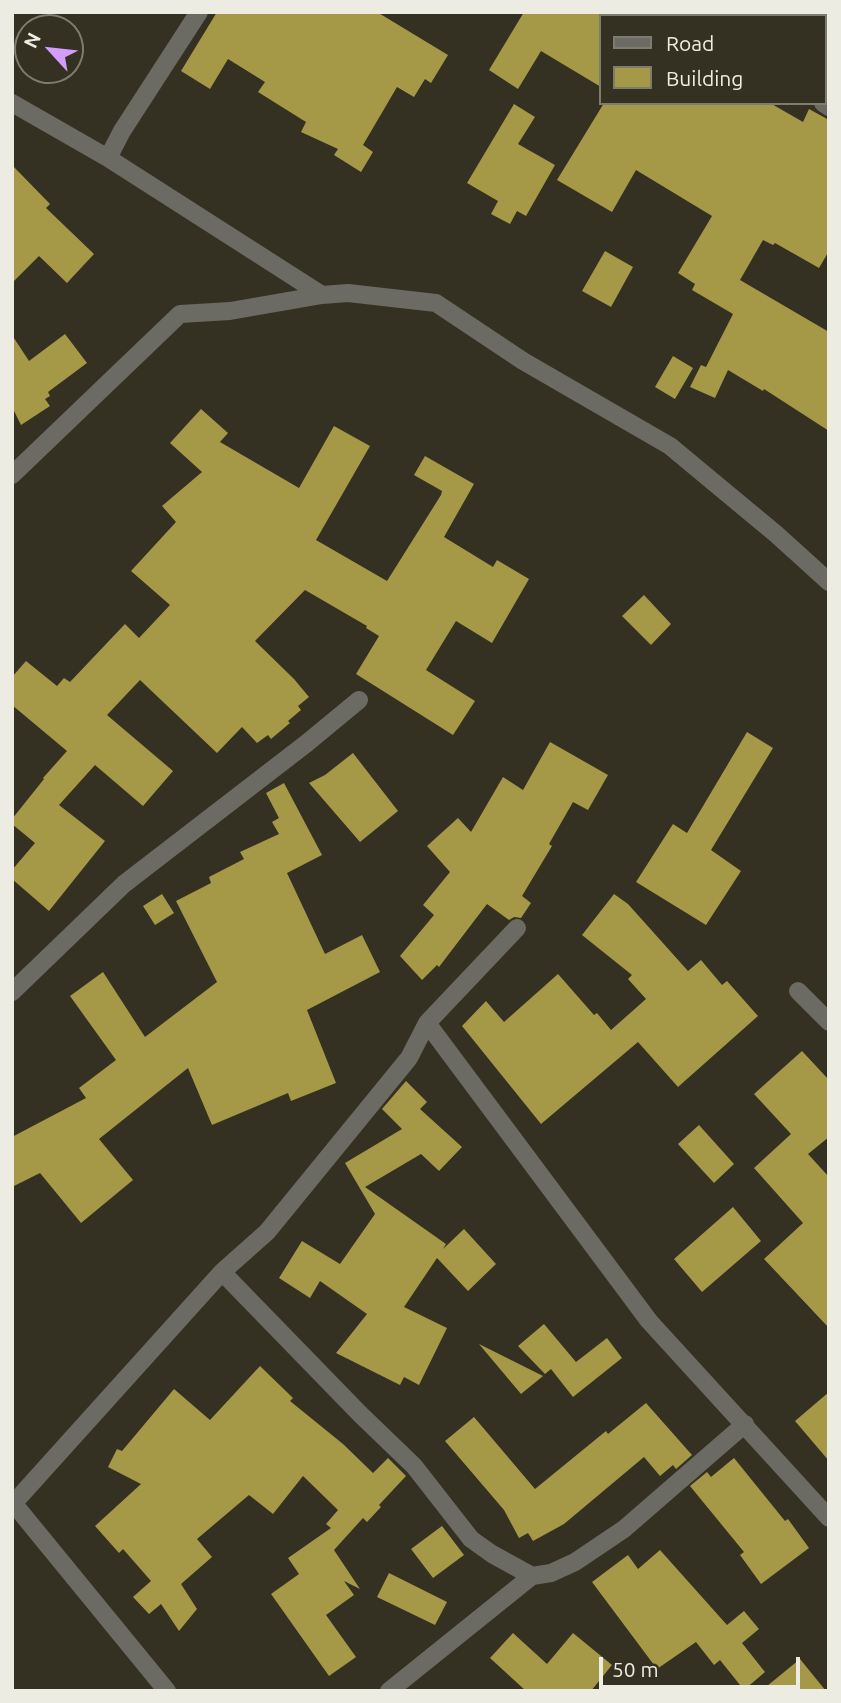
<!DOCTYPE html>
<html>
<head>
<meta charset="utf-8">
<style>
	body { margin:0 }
	#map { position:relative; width:841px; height:1703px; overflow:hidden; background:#343122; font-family:Ubuntu,sans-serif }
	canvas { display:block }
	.frame { position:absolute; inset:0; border:14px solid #edece2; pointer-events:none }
	.legend { position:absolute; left:599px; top:14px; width:228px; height:91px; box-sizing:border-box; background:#343122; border:2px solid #7e7c6f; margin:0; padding:9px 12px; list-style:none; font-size:21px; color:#edece2 }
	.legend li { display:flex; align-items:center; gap:14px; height:35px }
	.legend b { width:35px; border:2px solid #7e7c6f }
	.north { position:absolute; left:14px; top:14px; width:70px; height:70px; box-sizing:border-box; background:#343122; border:2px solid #7e7c6f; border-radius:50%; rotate:297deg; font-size:19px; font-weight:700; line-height:28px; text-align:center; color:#edece2 }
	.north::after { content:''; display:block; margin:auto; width:24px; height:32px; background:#d49cfb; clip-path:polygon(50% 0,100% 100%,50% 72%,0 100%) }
	.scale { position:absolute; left:599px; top:1657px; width:201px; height:32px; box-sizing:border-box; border:4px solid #edece2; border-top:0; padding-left:9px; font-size:21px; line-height:24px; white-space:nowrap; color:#edece2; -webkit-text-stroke:5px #343122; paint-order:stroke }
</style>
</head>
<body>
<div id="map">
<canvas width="841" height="1703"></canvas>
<div class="frame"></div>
<ul class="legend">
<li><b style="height:9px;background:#6b6a63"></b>Road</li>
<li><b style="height:19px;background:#a59847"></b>Building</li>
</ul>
<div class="north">N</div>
<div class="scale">50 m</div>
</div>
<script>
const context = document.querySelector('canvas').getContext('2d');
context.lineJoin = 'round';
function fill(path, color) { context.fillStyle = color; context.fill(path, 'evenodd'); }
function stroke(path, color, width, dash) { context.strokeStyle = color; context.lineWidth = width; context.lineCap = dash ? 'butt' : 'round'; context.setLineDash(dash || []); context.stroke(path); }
fill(new Path2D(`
	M 217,12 L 377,12 L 448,55 L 431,83 L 425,79 L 414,97 L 397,87 L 363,145 L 373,152 L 361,172 L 334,155 L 338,149 L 301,132 L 306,122 L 258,92 L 265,82 L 228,59 L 210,89 L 181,71 Z
	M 524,12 L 601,12 L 601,87 L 541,51 L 518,89 L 489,70 Z
	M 604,103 L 770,103 L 803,122 L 809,109 L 829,120 L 829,251 L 819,268 L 775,243 L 773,245 L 763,240 L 740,280 L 829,332 L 829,431 L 764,389 L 763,391 L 728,370 L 715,398 L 690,387 L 701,365 L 706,367 L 733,314 L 692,290 L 695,284 L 678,273 L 712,216 L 636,170 L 612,212 L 557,180 Z
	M 514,104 L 535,117 L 518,144 L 555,165 L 526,216 L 517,211 L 510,224 L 491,214 L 498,201 L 467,183 Z
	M 12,165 L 50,204 L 46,208 L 94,254 L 67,283 L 39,256 L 12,283 Z
	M 605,251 L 633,267 L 611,307 L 582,291 Z
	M 65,334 L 87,363 L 48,392 L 50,396 L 45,399 L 50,406 L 21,425 L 12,407 L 12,335 L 29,361 Z
	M 673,356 L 693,368 L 675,399 L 655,387 Z
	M 201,409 L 228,433 L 220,442 L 299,488 L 334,426 L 370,446 L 316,540 L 387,581 L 441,495 L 442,491 L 414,475 L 425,456 L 474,484 L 444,537 L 493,567 L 497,560 L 529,579 L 492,643 L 456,621 L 426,670 L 475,701 L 453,735 L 356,674 L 379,636 L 366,628 L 367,626 L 305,590 L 255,641 L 294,679 L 309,697 L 298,706 L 301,710 L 288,721 L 290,723 L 271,739 L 268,735 L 257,743 L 242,727 L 217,753 L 140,680 L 107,715 L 173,771 L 143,806 L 95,765 L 59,805 L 105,841 L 49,911 L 12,879 L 12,870 L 35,843 L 12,824 L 12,819 L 44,779 L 43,778 L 67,751 L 12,705 L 12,677 L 26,661 L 57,686 L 64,678 L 70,682 L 125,624 L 139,638 L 170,605 L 131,571 L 176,522 L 162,506 L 202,472 L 170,443 Z
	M 644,595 L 671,624 L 651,645 L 622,616 Z
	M 747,732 L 773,748 L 711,850 L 741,871 L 706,925 L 636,882 L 673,824 L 687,833 Z
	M 550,742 L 608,775 L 588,810 L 573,802 L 549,844 L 552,846 L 522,896 L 531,903 L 521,918 L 514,917 L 509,920 L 487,904 L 439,967 L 437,965 L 422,980 L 400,956 L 434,915 L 423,905 L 450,872 L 427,846 L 458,818 L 471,832 L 503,777 L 523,790 Z
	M 353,753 L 398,811 L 360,842 L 309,783 L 325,775 Z
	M 284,783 L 322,855 L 287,873 L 325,954 L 362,935 L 380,972 L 307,1010 L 336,1083 L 291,1101 L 288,1093 L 212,1125 L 188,1068 L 99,1139 L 133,1180 L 81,1223 L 40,1173 L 12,1187 L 12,1137 L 86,1098 L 79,1088 L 116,1060 L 70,996 L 103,972 L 145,1037 L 217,982 L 176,901 L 211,883 L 209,877 L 244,859 L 240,852 L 279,834 L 272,822 L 279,818 L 266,793 Z
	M 162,894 L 174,913 L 155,925 L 143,906 Z
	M 614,894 L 628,904 L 688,971 L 701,960 L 722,985 L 727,981 L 758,1016 L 678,1087 L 638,1042 L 541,1124 L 462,1026 L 486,1001 L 504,1022 L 558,974 L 594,1015 L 597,1013 L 611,1030 L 646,999 L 628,979 L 632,975 L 582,935 Z
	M 802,1051 L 829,1080 L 829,1137 L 808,1154 L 829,1177 L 829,1328 L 764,1259 L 803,1223 L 754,1168 L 791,1134 L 754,1094 Z
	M 406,1081 L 427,1102 L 420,1109 L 462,1147 L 439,1171 L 421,1154 L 365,1187 L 446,1244 L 443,1249 L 464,1229 L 496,1264 L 468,1291 L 437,1258 L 404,1307 L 447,1328 L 419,1385 L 404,1377 L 400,1385 L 336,1353 L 367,1314 L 320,1281 L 310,1298 L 279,1278 L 302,1241 L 340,1264 L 375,1214 L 345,1163 L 402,1129 L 382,1109 Z
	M 699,1125 L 734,1164 L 714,1183 L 678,1144 Z
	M 733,1207 L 761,1241 L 702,1292 L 674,1259 Z
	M 544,1324 L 576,1362 L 607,1338 L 622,1358 L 573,1397 L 551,1369 L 545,1374 L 518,1346 Z
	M 479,1344 L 543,1376 L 521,1394 Z
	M 260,1366 L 293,1398 L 290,1401 L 343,1444 L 373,1473 L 388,1458 L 406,1476 L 379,1505 L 381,1507 L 367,1522 L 363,1518 L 334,1550 L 360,1589 L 344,1581 L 354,1595 L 326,1615 L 356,1657 L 329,1676 L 271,1594 L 299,1574 L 288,1558 L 331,1528 L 326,1524 L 338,1510 L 303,1476 L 273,1514 L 249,1495 L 197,1539 L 212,1557 L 181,1584 L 197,1609 L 179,1631 L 161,1604 L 149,1614 L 133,1597 L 151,1581 L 123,1549 L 119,1553 L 95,1526 L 141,1484 L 108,1467 L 117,1449 L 122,1451 L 174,1389 L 210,1420 Z
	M 829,1392 L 829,1461 L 795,1421 Z
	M 646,1403 L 692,1455 L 676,1469 L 673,1465 L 660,1476 L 644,1457 L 564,1524 L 533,1541 L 528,1533 L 519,1538 L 504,1510 L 445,1441 L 474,1417 L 535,1489 L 606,1431 L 608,1434 Z
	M 734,1458 L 785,1521 L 788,1519 L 809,1548 L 761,1584 L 740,1555 L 744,1552 L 690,1486 L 707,1472 L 711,1477 Z
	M 442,1526 L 464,1555 L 433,1578 L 411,1549 Z
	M 660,1550 L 727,1625 L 744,1611 L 759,1629 L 742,1643 L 765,1672 L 744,1690 L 720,1660 L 714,1665 L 696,1642 L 657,1669 L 592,1582 L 628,1555 L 638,1569 Z
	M 389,1573 L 447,1602 L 435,1625 L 377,1597 Z
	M 513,1633 L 547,1664 L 573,1633 L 612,1665 L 591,1691 L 526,1691 L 490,1658 Z
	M 800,1659 L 826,1691 L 761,1691 Z`), '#a59847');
stroke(new Path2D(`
	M 682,12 L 688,16
	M 12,103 L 108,158 L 322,295 L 348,293 L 436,303 L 523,361 L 670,446 L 776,534 L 829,582
	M 823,103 L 829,107
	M 108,158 L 122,131 L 199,12
	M 12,475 L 180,314 L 230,311 L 322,295
	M 798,991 L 829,1022
	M 12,992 L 124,884 L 307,743 L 359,700
	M 427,1023 L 649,1321 L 829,1518
	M 222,1272 L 360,1414 L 414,1466 L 471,1539 L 492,1554 L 532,1576 L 551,1573 L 575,1562 L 624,1529 L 745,1424
	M 14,1504 L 167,1691
	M 12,1505 L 222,1272 L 267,1232 L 409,1058 L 427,1023 L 517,928
	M 389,1691 L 532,1576`), '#6b6a63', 18);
</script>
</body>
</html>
